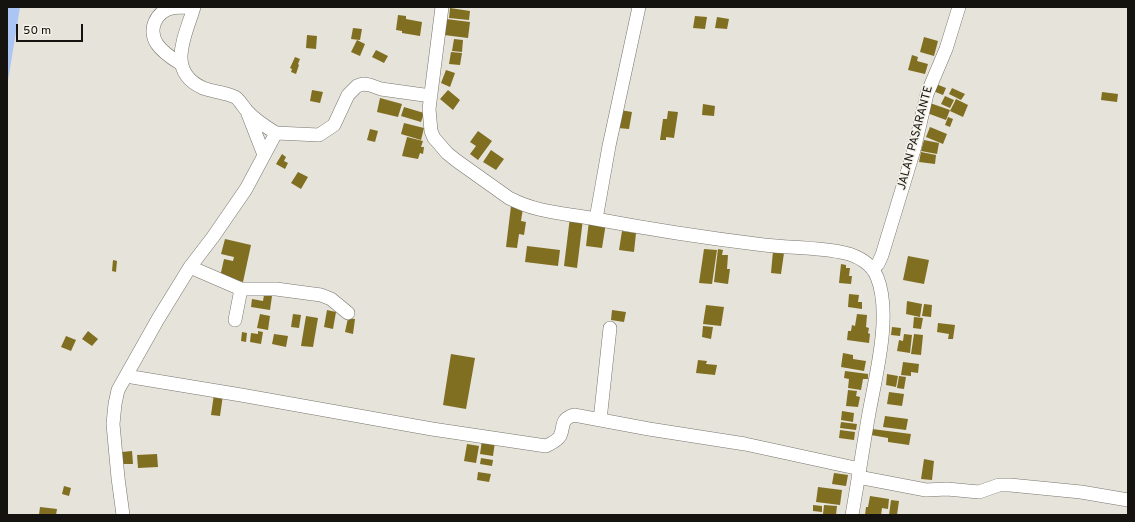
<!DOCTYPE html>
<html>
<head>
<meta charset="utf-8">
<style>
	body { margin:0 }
	#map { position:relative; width:1135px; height:522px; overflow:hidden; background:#e6e3da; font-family:Overpass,sans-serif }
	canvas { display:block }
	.frame { position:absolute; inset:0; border:8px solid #141310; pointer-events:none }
	.scale { position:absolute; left:16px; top:24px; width:67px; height:18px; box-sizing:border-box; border:2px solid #141310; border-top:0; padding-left:5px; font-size:12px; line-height:14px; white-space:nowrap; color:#141310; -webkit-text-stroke:3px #f3f1e7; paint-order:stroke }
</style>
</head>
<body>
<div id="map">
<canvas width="1135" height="522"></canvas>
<div class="frame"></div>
<div class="scale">50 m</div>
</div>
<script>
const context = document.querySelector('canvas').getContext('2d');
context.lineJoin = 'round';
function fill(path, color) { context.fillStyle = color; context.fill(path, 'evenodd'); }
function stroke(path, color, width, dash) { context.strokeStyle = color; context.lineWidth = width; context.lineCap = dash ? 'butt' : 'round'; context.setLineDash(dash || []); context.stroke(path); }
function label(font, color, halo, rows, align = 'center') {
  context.font = font + ' Overpass,sans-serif'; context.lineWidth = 3; context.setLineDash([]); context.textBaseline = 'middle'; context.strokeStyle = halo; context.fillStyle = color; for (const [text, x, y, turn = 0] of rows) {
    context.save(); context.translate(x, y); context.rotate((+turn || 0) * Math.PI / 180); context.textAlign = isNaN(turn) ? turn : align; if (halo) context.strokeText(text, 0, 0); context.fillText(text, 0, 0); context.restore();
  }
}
fill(new Path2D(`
	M 7,7 L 20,7 L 7,87 Z`), '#abc5f4');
fill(new Path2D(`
	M 450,8 L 470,11 L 469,20 L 449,18 Z
	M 398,15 L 406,16 L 406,19 L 422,22 L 420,36 L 402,33 L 402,31 L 396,30 Z
	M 695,16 L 707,17 L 705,29 L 693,28 Z
	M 717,17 L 729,19 L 727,29 L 715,28 Z
	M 446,19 L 470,22 L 468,38 L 444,35 Z
	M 353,28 L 362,29 L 360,40 L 351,39 Z
	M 307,35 L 317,36 L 316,49 L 306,48 Z
	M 924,37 L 938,41 L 934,56 L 920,52 Z
	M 454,39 L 463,40 L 462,52 L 452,51 Z
	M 357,40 L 365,44 L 360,56 L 351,52 Z
	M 376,50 L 388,56 L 384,63 L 372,57 Z
	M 451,52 L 462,53 L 460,65 L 449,64 Z
	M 912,55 L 918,57 L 917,61 L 928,64 L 925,74 L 908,70 Z
	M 295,57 L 300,59 L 298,64 L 299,65 L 296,74 L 291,72 L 292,69 L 290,68 Z
	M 446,70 L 455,73 L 450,87 L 441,83 Z
	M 936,84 L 946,88 L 943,95 L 933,91 Z
	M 952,88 L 965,94 L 961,100 L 949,94 Z
	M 312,90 L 323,92 L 320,103 L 310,101 Z
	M 448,90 L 460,100 L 453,110 L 440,99 Z
	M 1102,92 L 1118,94 L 1117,102 L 1101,100 Z
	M 945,96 L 954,100 L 950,108 L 941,104 Z
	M 380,98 L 402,104 L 398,117 L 377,112 Z
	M 956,99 L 968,105 L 963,117 L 950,111 Z
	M 930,103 L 950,110 L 946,120 L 927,113 Z
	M 703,104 L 715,106 L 714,116 L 702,115 Z
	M 404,107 L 424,113 L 421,122 L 401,116 Z
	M 620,110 L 632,112 L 629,129 L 618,128 Z
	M 668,111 L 678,112 L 674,138 L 666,137 L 666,140 L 660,140 L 663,119 L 667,119 Z
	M 948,117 L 953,119 L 950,127 L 945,125 Z
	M 404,123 L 424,128 L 421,140 L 401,134 Z
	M 930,127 L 947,134 L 943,144 L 926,137 Z
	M 370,129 L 378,131 L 375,142 L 367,140 Z
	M 478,131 L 492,141 L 478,160 L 470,154 L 476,146 L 470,142 Z
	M 407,137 L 423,141 L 421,147 L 424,147 L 423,154 L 420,153 L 418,159 L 402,156 Z
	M 924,140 L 939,143 L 937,154 L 921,151 Z
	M 491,150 L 504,159 L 496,170 L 483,162 Z
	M 921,152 L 936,155 L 935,164 L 919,162 Z
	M 282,154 L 286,157 L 284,161 L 288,163 L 285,169 L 276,164 Z
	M 298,172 L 308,177 L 301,189 L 291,183 Z
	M 511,206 L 523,208 L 521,221 L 526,222 L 524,235 L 519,234 L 517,248 L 506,247 Z
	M 570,217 L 583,219 L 577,268 L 564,266 Z
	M 589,221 L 606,223 L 602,248 L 586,246 Z
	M 622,231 L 636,233 L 634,252 L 619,250 Z
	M 225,239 L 251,245 L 243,282 L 220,277 L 224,259 L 233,261 L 234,257 L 221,254 Z
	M 527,246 L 560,250 L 558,266 L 525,262 Z
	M 704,249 L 717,250 L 712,284 L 699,283 Z
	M 718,249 L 723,250 L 722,255 L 728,255 L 727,269 L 730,269 L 728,284 L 714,282 Z
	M 773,251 L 784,253 L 781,274 L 771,273 Z
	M 908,256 L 929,260 L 924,284 L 903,280 Z
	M 113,260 L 117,261 L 116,272 L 112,271 Z
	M 841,264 L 846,265 L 846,268 L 850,268 L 849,276 L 852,276 L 851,284 L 839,283 Z
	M 849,294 L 859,295 L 858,302 L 862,302 L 862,309 L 848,307 Z
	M 264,295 L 272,296 L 270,310 L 251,307 L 252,299 L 263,301 Z
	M 907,301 L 922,304 L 920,317 L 906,314 Z
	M 924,304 L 932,305 L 931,317 L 922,316 Z
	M 706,305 L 724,307 L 721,326 L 703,324 Z
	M 327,310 L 336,312 L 333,329 L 324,327 Z
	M 612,310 L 626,312 L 624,322 L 611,320 Z
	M 260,314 L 270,316 L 268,330 L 257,328 Z
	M 293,314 L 301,315 L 299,328 L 291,327 Z
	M 857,314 L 867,315 L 866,327 L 869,328 L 868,333 L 870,334 L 869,343 L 847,340 L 848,331 L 851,331 L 852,325 L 855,326 Z
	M 306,316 L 318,318 L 313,347 L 301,346 Z
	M 914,317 L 923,318 L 921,329 L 913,328 Z
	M 348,318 L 355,319 L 353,334 L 345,332 Z
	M 938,323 L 955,325 L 953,339 L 948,339 L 949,334 L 937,332 Z
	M 703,326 L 713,327 L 711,339 L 702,337 Z
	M 892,327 L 901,328 L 900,336 L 891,335 Z
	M 88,331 L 98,339 L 92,346 L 82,339 Z
	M 258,331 L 263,332 L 261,344 L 250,342 L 251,333 L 258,334 Z
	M 242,332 L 247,333 L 246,342 L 241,341 Z
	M 274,334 L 288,336 L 286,347 L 272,344 Z
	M 904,334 L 912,335 L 910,353 L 897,351 L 899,340 L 903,341 Z
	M 914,334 L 923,335 L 921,355 L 911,354 Z
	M 66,336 L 76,340 L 71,351 L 61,347 Z
	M 843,353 L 853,355 L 853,359 L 866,361 L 864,371 L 841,367 Z
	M 451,354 L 475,358 L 466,409 L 443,405 Z
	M 698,360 L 707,361 L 706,364 L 717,365 L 715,375 L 696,373 Z
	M 903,362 L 919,364 L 918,373 L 911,372 L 911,376 L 901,375 Z
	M 845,371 L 868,374 L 868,379 L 863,379 L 861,390 L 848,388 L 849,379 L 844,378 Z
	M 887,374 L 898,376 L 896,387 L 886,385 Z
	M 899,376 L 906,377 L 904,389 L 897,388 Z
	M 848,390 L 857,391 L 856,396 L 860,397 L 858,407 L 846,406 Z
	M 889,392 L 904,394 L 902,406 L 887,404 Z
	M 214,394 L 223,395 L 220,416 L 211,415 Z
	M 842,411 L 854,413 L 853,422 L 841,420 Z
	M 885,416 L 908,419 L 906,430 L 883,427 Z
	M 841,422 L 857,424 L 856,430 L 840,428 Z
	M 872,429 L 911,434 L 909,445 L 888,442 L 888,438 L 871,435 Z
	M 840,430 L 855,432 L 854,440 L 839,438 Z
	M 482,440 L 495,442 L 493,456 L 480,454 Z
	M 467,444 L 479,446 L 476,463 L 464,461 Z
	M 132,451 L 133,464 L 122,464 L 122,452 Z
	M 157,454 L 158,467 L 138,468 L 137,455 Z
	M 481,458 L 493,460 L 492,466 L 480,464 Z
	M 924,459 L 934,461 L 932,480 L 921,479 Z
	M 478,472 L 491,474 L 489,482 L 477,480 Z
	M 834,473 L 848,475 L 846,486 L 832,484 Z
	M 64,486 L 71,488 L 69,496 L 62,494 Z
	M 818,487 L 842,490 L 840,505 L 816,502 Z
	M 870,496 L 889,499 L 888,509 L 882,508 L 881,515 L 865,515 L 866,507 L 868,507 Z
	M 891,500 L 899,501 L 897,515 L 889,515 Z
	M 813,505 L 822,506 L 822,512 L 813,511 Z
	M 824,505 L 837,506 L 836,515 L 823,514 Z
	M 40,507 L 57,509 L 56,515 L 39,515 Z`), '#806e21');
const minor = new Path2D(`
	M 194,7 C 186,35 165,71 203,88 C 213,92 225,92 235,97 C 240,100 243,107 247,111 C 255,120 266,127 276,133
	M 442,7 L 429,109 L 431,131 L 434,138 L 447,153 L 457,161 L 509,198 C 536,212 561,213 590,218 C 648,229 706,238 764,245 C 790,248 820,247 845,253 C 858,256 872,264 877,277 C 892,314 876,374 869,413 C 863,447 858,481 852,515
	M 181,64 C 173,59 163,53 157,44 C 148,30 155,12 172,8 C 177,7 183,7 188,7
	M 248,114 L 264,155
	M 596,219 L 609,146 L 639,7
	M 190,267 L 241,289 L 276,289 L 321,295 L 331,299 L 348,313
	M 873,269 L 878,264 L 882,255 L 914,150 L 927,94 L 946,49 L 959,7
	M 235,320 L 241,289
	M 126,376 L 241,395 L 432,429 L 546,446 C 552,443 557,441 560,436 C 565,426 559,420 574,415 L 649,429 L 745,444 L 860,469
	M 600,420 L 610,328
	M 858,477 L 926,490 L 947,489 L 979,492 L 999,485 L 1010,485 L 1081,492 L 1128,500
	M 123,515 L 118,478 L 113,424 L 115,404 L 118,390 L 158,319 L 190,267 L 213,237 L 246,189 L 276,133 L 319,135 L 334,125 L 348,95 L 357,86 L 363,84 L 370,85 L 381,89 L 431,96`);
stroke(minor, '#77756d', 14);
stroke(minor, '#fff', 13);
label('12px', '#141310', '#f3f1e7', [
	["JALAN PASARANTE",916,138,-75]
]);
</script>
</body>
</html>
